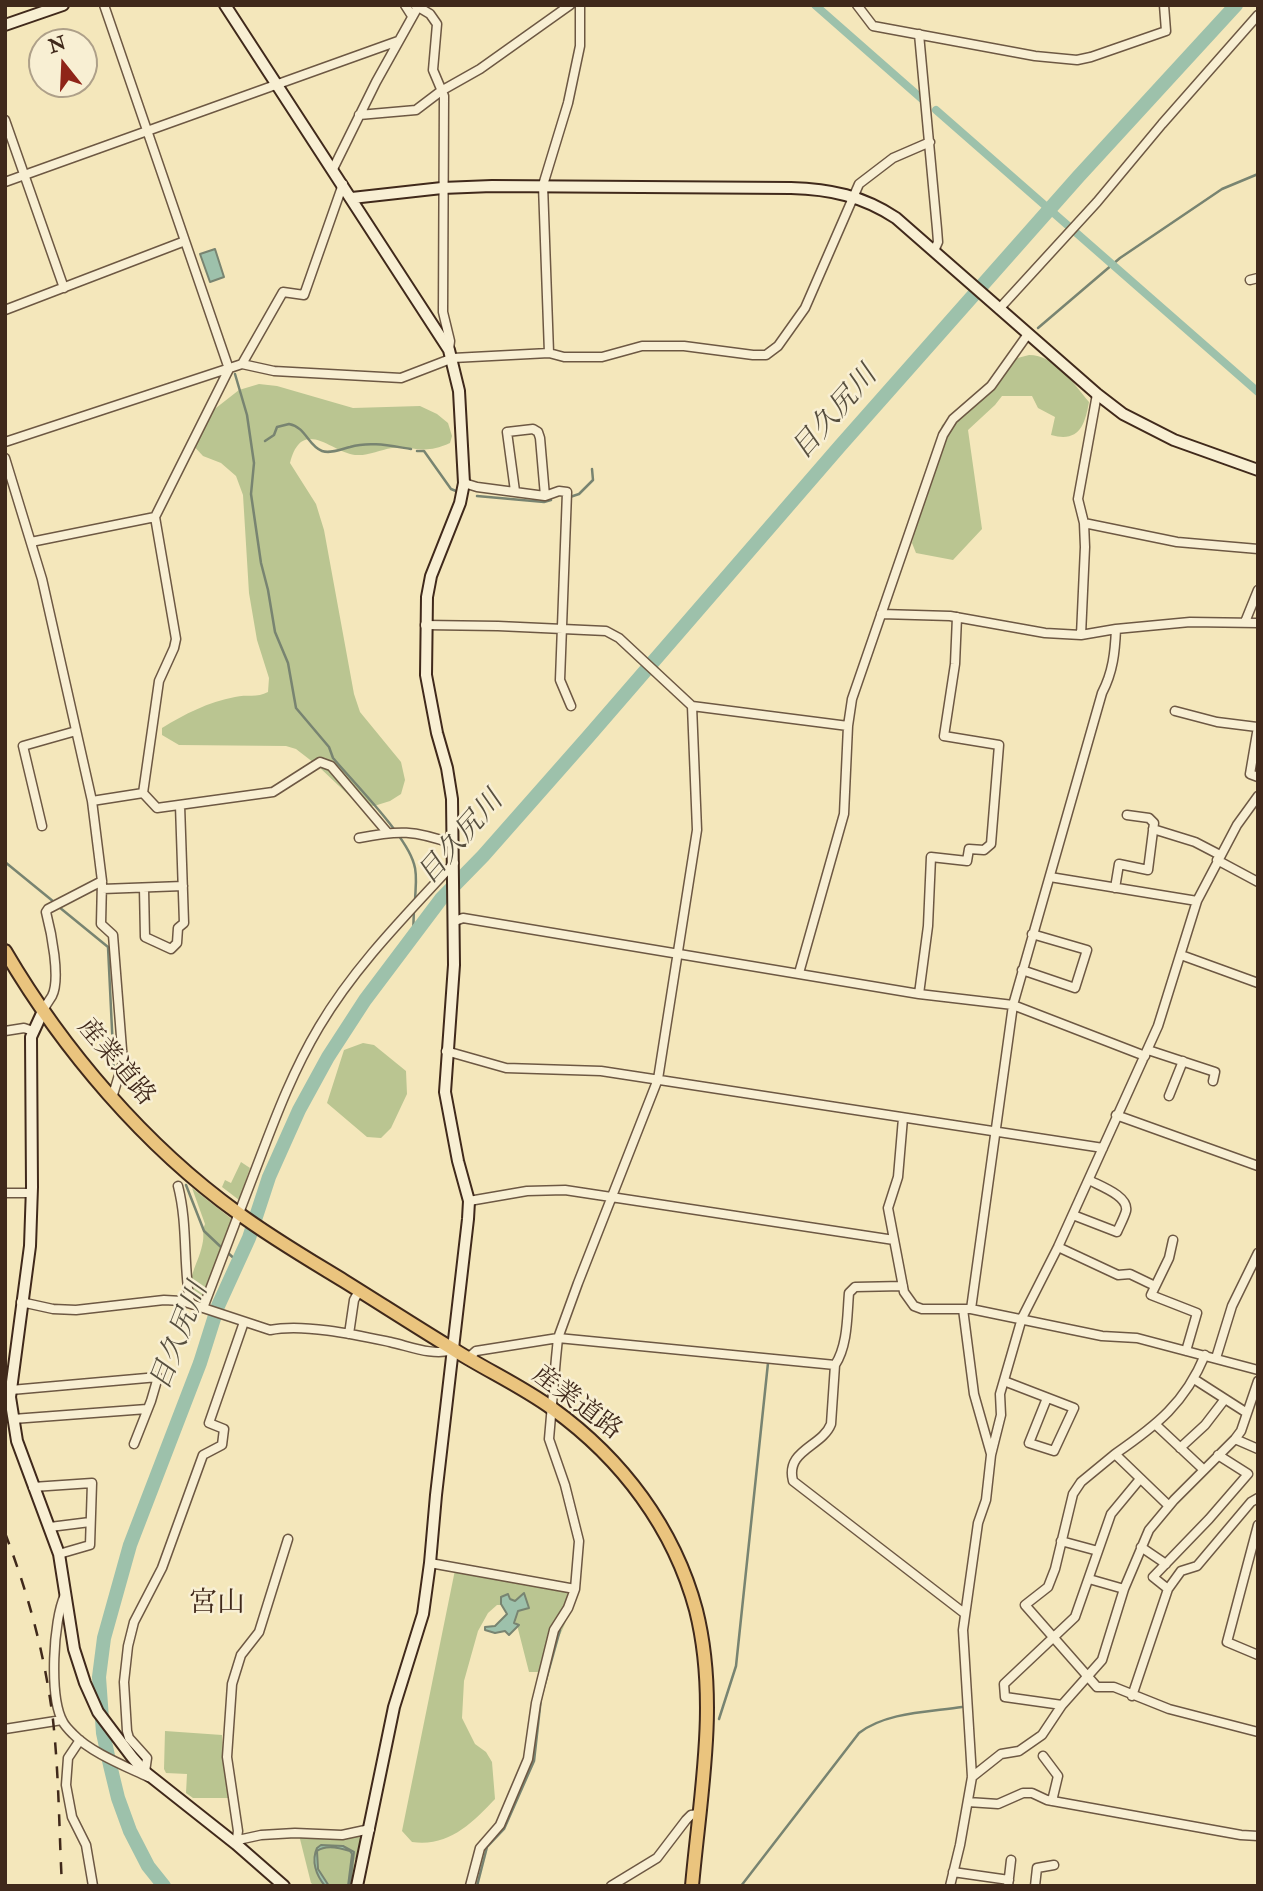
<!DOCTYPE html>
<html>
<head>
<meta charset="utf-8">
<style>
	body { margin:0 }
	#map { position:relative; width:1263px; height:1891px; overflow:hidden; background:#f4e7bb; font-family:"IM FELL Double Pica",serif }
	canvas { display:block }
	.frame { position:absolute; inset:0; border:7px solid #40291b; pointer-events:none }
	.north { position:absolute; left:28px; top:28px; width:70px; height:70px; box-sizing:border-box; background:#f8efd3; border:2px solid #aea089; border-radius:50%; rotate:342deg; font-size:19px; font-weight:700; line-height:28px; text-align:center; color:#40291b }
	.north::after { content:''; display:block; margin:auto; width:24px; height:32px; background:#8f2418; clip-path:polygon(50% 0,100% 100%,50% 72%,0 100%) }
</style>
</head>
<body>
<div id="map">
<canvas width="1263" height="1891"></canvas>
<div class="frame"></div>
<div class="north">N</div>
</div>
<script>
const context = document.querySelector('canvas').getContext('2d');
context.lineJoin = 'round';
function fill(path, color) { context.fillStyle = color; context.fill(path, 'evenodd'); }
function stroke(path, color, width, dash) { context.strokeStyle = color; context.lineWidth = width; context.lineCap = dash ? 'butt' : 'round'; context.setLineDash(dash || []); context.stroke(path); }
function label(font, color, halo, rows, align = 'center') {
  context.font = font + ' "IM FELL Double Pica","Noto Serif JP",serif'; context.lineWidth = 5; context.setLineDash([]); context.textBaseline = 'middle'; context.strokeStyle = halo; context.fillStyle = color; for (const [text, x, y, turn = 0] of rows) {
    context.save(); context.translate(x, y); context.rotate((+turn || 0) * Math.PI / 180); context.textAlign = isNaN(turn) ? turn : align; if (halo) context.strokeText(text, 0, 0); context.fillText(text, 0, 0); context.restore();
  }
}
fill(new Path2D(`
	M 1029,355 C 1055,355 1074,384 1089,402 C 1085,425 1079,443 1051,435 L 1055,417 L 1038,408 L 1032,396 L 1002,396 L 995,405 L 968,430 L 982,529 L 953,560 L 916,553 L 912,543 L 927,473 L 942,425 L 979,395 L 1014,359 Z
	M 259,384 L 277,386 L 353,408 L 420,406 L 437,414 L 448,423 L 452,436 L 450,443 C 424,455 417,446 392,448 C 379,450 369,456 355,455 C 331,452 302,416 290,463 L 316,504 L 324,530 L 354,694 L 360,712 L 401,762 L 405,780 L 401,794 L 390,801 L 374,806 L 358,804 L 318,766 L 296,749 L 286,746 L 179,745 L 162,735 L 162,728 C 185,714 208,702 235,697 C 247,694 257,698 268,692 L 269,678 L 257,640 L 249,593 L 243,495 L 236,476 L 221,463 L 203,456 L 191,443 L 198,422 L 239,390 Z
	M 363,1043 L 374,1045 L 406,1071 L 407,1094 L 391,1128 L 381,1138 L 367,1137 L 327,1103 L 344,1050 Z
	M 241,1162 L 250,1168 L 239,1200 L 222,1187 L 225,1180 L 231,1183 Z
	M 192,1188 L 233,1220 L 201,1303 L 192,1300 C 187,1272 199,1265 203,1241 C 204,1234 202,1231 205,1224 Z
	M 455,1570 L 571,1592 C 572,1621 553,1648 538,1672 L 529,1672 L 517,1625 L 507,1605 L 497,1605 L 488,1613 L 478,1631 L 464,1681 L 462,1718 L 475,1744 L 486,1752 L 492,1762 L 495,1799 C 471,1824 449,1847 412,1842 L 402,1831 Z
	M 165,1731 L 222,1735 L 223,1755 L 229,1798 L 193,1798 L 186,1793 L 187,1774 L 166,1773 L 164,1769 Z
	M 365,1833 L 360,1858 L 355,1859 L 354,1864 L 358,1866 L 353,1886 L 315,1886 L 311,1883 L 299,1835 Z`), '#bac591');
const water = new Path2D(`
	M 215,249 L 224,277 L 210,282 L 200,254 Z
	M 524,1593 L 529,1608 L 518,1611 L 514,1623 L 519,1625 L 509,1635 L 505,1631 L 495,1633 L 485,1630 L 485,1627 L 495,1626 L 507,1614 L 501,1604 L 501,1597 L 508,1594 L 510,1599 L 515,1601 Z
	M 321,1845 L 343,1846 L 354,1852 L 350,1886 L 348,1886 L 352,1854 L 350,1851 C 341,1848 326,1844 317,1851 L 318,1869 L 329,1886 L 325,1886 C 316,1875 311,1861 317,1848 Z`);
fill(water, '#9dc1ab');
stroke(water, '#788471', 2);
stroke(new Path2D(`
	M 1038,328 L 1120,258 L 1222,189 L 1258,174
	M 235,374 L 247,415 L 254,463 L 251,494 L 261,563 L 268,590 L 275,632 L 288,663 L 296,708 L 329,747 L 333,758 C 354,783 406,835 414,864 C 418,875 415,890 415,903
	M 265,441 L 274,435 L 277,427 L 289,424 C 306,427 308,446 322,451 C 331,454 341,449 350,447 C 370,441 391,446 411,449
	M 417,451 L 424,451 L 451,489 L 456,491
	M 477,496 L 544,502 L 551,500
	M 570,497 L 579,494 L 593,480 L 592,469
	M 5,862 L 54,902
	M 59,907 L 108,947 L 114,1071
	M 413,935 L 414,909
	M 186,1185 L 204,1231 L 222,1248
	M 227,1252 L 238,1262
	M 719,1719 L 736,1666 L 768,1363
	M 477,1886 L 487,1847 L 504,1829 L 534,1761 L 541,1698 L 560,1630
	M 741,1886 L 859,1733 C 886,1712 929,1712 962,1707`), '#788471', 2.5);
stroke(new Path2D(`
	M 815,5 L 922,99
	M 936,110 L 1258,392`), '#9dc1ab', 8);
stroke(new Path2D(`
	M 164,1886 L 148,1866 L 130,1831 L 118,1798 L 110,1765 L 103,1733 L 99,1677 L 104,1638 L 130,1545 L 200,1363 L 218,1306 L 249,1238 L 269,1177 L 299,1110 L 328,1057 L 365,1000 L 441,899 L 483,856 L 588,737 L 840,446 L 1078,177 L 1236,5`), '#9dc1ab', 14);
const street = new Path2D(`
	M 104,5 L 229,369 L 155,517 L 176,639 L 174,648 L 159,681 L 143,793
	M 405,5 L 412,16
	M 415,5 L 430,14 L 437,24 L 433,70 L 444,96 L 443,312 L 450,341 L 449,350
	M 857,5 L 873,26 L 1035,56 L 1077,60 L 1091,57 L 1166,31 L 1164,5
	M 919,34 L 937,229 L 938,242 L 934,251
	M 359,115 L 416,110 L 441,91 L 480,69 L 570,5
	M 5,120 L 64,288
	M 333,169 L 376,82 L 419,5
	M 5,182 L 398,41
	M 1250,280 L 1258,278
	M 999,309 L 1097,202 L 1162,124 L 1258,15
	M 5,310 L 185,241
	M 549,353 L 543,185 L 568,103 L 580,46 L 580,5
	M 242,364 L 283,292 L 304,295 L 343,184
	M 5,442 L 242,364 L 274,371 L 401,378 L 453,358 L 549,353 L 564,357 L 602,357 L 642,346 L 684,346 L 753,355 L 766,355 L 778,346 L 805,308 L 859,184 L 893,158 L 930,142
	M 5,458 L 42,579 L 92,801 L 102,881 L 101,924 L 113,935 L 123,1062 L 112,1098
	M 464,483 L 477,487 L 545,496 L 559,491 L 567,492 L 560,680 L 571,706
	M 515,491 L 507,432 L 533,429 L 538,432 L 540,438 L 545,496
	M 1084,523 L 1177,542 L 1258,549
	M 31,542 L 155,517
	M 881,614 L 950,616 L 1045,633 L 1081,635 L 1116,629
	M 1245,622 L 1258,590
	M 425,625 L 498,626 L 606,631 L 619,638 L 692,706 L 848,726
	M 1081,635 L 1085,547 L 1084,523 L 1078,499 L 1097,394
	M 1175,711 L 1217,722 L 1257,727
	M 1258,727 L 1250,774 L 1258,777
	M 92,801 L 143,793 L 157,808 L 273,792 L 320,762 L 331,766 L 387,832
	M 42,826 L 23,746 L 76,731
	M 1153,829 L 1195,842 L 1220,855
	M 359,838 C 399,830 414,830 453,844
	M 1217,860 L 1258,882
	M 1050,877 L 1197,901
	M 144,888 L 145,937 L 171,949 L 177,943 L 178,928 L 184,923 L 180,805
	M 1115,888 L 1119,864 L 1148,870 L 1154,823 L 1149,818 L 1127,815
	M 102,889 L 183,886
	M 455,921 L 463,918 L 919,994 L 1013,1005 L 1145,1056
	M 1181,955 L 1258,983
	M 1022,970 L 1075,988 L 1087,950 L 1032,934
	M 799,973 L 844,814 L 848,726 L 852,699 L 943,435 L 953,419 L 991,386 L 1028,334
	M 919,994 L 928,926 L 931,857 L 967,861 L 969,849 L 984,850 L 991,844 L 999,745 L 944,736 L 955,664 L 957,617
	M 43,1011 C 45,1006 49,1001 52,996 C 61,979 51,931 46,912 L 48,909 L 102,881
	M 5,1031 L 24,1028 L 33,1031
	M 1148,1050 L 1215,1072 L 1213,1081
	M 446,1051 L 506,1068 L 601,1071 L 1103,1148
	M 1169,1096 L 1183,1061
	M 1116,1115 L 1258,1166
	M 903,1118 L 898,1177 L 888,1208 L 904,1292 L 914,1306 L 922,1309 L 971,1309 L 1102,1336 L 1137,1338 L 1258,1370
	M 178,1186 C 188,1225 183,1264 190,1303
	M 5,1193 L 32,1193
	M 469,1201 L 527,1191 L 565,1190 L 894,1240
	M 1073,1215 L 1117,1232 C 1120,1225 1124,1218 1126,1211 C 1129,1196 1100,1186 1089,1180
	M 1173,1240 L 1169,1258 L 1151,1295 L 1197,1313 L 1186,1351
	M 1058,1247 L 1118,1275 L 1130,1274 L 1155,1286
	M 903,1286 L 855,1287 L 849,1293 C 847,1316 848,1345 835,1365 L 831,1424 C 822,1447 785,1450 793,1481 L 964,1613
	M 21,1302 L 53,1309 L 76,1310 L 164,1300 L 182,1301 L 270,1330 C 303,1323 357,1335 390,1342 C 412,1347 432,1356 454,1350
	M 203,1308 C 222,1257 241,1208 260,1158 C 277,1113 294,1069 319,1027 C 355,966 406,915 454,863
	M 963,1309 L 974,1394 L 991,1454
	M 971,1309 L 1013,1005 L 1102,693 C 1113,672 1115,652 1116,629 L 1190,622 L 1258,623
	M 349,1334 L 354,1300 L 359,1291
	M 468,1358 L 476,1351 L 558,1338 L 835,1365
	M 1216,1358 L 1232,1306 L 1258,1253
	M 1194,1379 L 1247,1413
	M 1004,1381 L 1074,1408 L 1054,1451 L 1029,1443 L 1047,1398
	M 11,1390 L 158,1377 L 151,1401 L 134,1444
	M 13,1419 L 147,1409
	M 1156,1425 L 1204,1470
	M 1235,1439 L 1258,1449
	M 1180,1448 L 1205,1425 L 1225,1399
	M 1115,1454 C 1157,1425 1185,1403 1205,1355
	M 33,1487 L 92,1483 L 90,1545 L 59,1554
	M 1169,1506 L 1115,1454 L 1081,1482 L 1073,1494 L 1055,1569 L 1048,1587 L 1025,1605 L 1097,1687 L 1114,1687 L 1169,1709 L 1258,1732
	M 1258,1525 L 1227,1642 L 1258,1655
	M 50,1527 L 90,1522
	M 1061,1541 L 1098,1551
	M 1141,1547 L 1166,1564
	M 430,1563 L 575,1589
	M 1089,1579 L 1124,1589
	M 1168,1589 L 1153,1577 L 1209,1519 L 1248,1474 L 1218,1455
	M 65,1595 C 53,1620 49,1697 63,1722 C 65,1726 70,1731 73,1734 C 90,1752 125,1766 148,1777
	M 1132,1696 L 1168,1589 L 1181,1571 L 1197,1566 L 1251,1502 L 1258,1498
	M 1062,1705 L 1005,1697 L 1004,1684 L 1075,1617 L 1111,1514 L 1140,1479
	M 5,1729 L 62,1720
	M 80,1740 L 68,1758 L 66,1785 L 72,1817 L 86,1845 L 93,1886
	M 1043,1756 L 1058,1776 L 1052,1801
	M 145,1772 L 147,1758 L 129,1738 L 127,1731 L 124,1682 L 128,1646 L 134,1622 L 162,1568 L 203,1455 L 222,1445 L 224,1429 L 209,1423 L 244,1322
	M 972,1777 L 1001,1754 L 1019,1751 L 1042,1735 L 1062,1705 L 1102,1660 L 1124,1589 L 1149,1530 L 1174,1500 L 1235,1439 L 1241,1431 L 1258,1381
	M 968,1802 L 998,1804 L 1023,1793 L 1032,1793 L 1047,1800 L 1241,1835 L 1258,1836
	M 238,1840 L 261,1835 L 295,1833 L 342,1835 L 370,1829
	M 236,1844 L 238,1831 L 227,1757 L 232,1684 L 241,1655 L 259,1632 L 288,1539
	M 953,1872 L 1009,1880
	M 470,1886 L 480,1848 L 500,1825 L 528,1759 L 536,1703 L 554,1630 L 568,1608 L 575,1589 L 579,1541 L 565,1485 L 549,1439 L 556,1358 L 558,1338 L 578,1283 L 658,1079 L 697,830 L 692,706
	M 611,1886 L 657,1858 L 686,1820 L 691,1815 L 698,1814
	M 950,1886 L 960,1845 L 972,1777 L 963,1630 L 978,1523 L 986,1500 L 991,1455 L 1001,1415 L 1000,1394 L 1022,1318 L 1058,1247 L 1158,1026 L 1197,901 L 1237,825 L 1258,796
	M 1008,1886 L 1011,1860
	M 1035,1886 L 1037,1868 L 1054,1865`);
const secondary = new Path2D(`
	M 225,5 L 449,350 L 459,391 L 464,483 L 460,503 L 431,576 L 427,597 L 426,675 L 437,733 L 447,768 L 452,799 L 454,965 L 445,1092 L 458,1161 L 469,1201 L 468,1219 L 436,1495 L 430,1563 L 423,1614 L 394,1707 L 357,1886
	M 5,25 L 63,5
	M 352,198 L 442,188 L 492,186 L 791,188 C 830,189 863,196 896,218 L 1097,394 L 1123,414 L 1174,440 L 1258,470
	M 43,1011 L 31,1037 L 32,1187 L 30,1246 L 10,1397 L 17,1441 L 59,1554 L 74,1649 L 85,1683 L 98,1712 L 132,1757 L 145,1772 L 236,1844 L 284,1886`);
const primary = new Path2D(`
	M 5,951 C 63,1050 145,1146 238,1213 C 272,1238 308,1259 344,1281 C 381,1304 418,1328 456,1351 C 488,1371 523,1387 553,1409 C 622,1459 674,1528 696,1610 C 719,1701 700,1795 692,1886`);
stroke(street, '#6d5843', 11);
stroke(secondary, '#40291b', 14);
stroke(primary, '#40291b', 16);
stroke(street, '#f8efd3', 8);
stroke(secondary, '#f8efd3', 10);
stroke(primary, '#eac47e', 12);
stroke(new Path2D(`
	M 5,1533 C 28,1593 45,1655 53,1720 C 59,1775 59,1830 62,1886`), '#40291b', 2.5, [12, 12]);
label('26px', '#40291b', '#f8efd3', [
	["産業道路",115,1063,50],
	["産業道路",576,1404,37]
]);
label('italic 28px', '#574f3f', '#f8efd3', [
	["目久尻川",836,414,-49],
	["目久尻川",462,839,-49],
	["目久尻川",181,1337,-69]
]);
label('28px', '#40291b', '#f8efd3', [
	["宮山",217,1605]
]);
</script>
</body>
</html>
